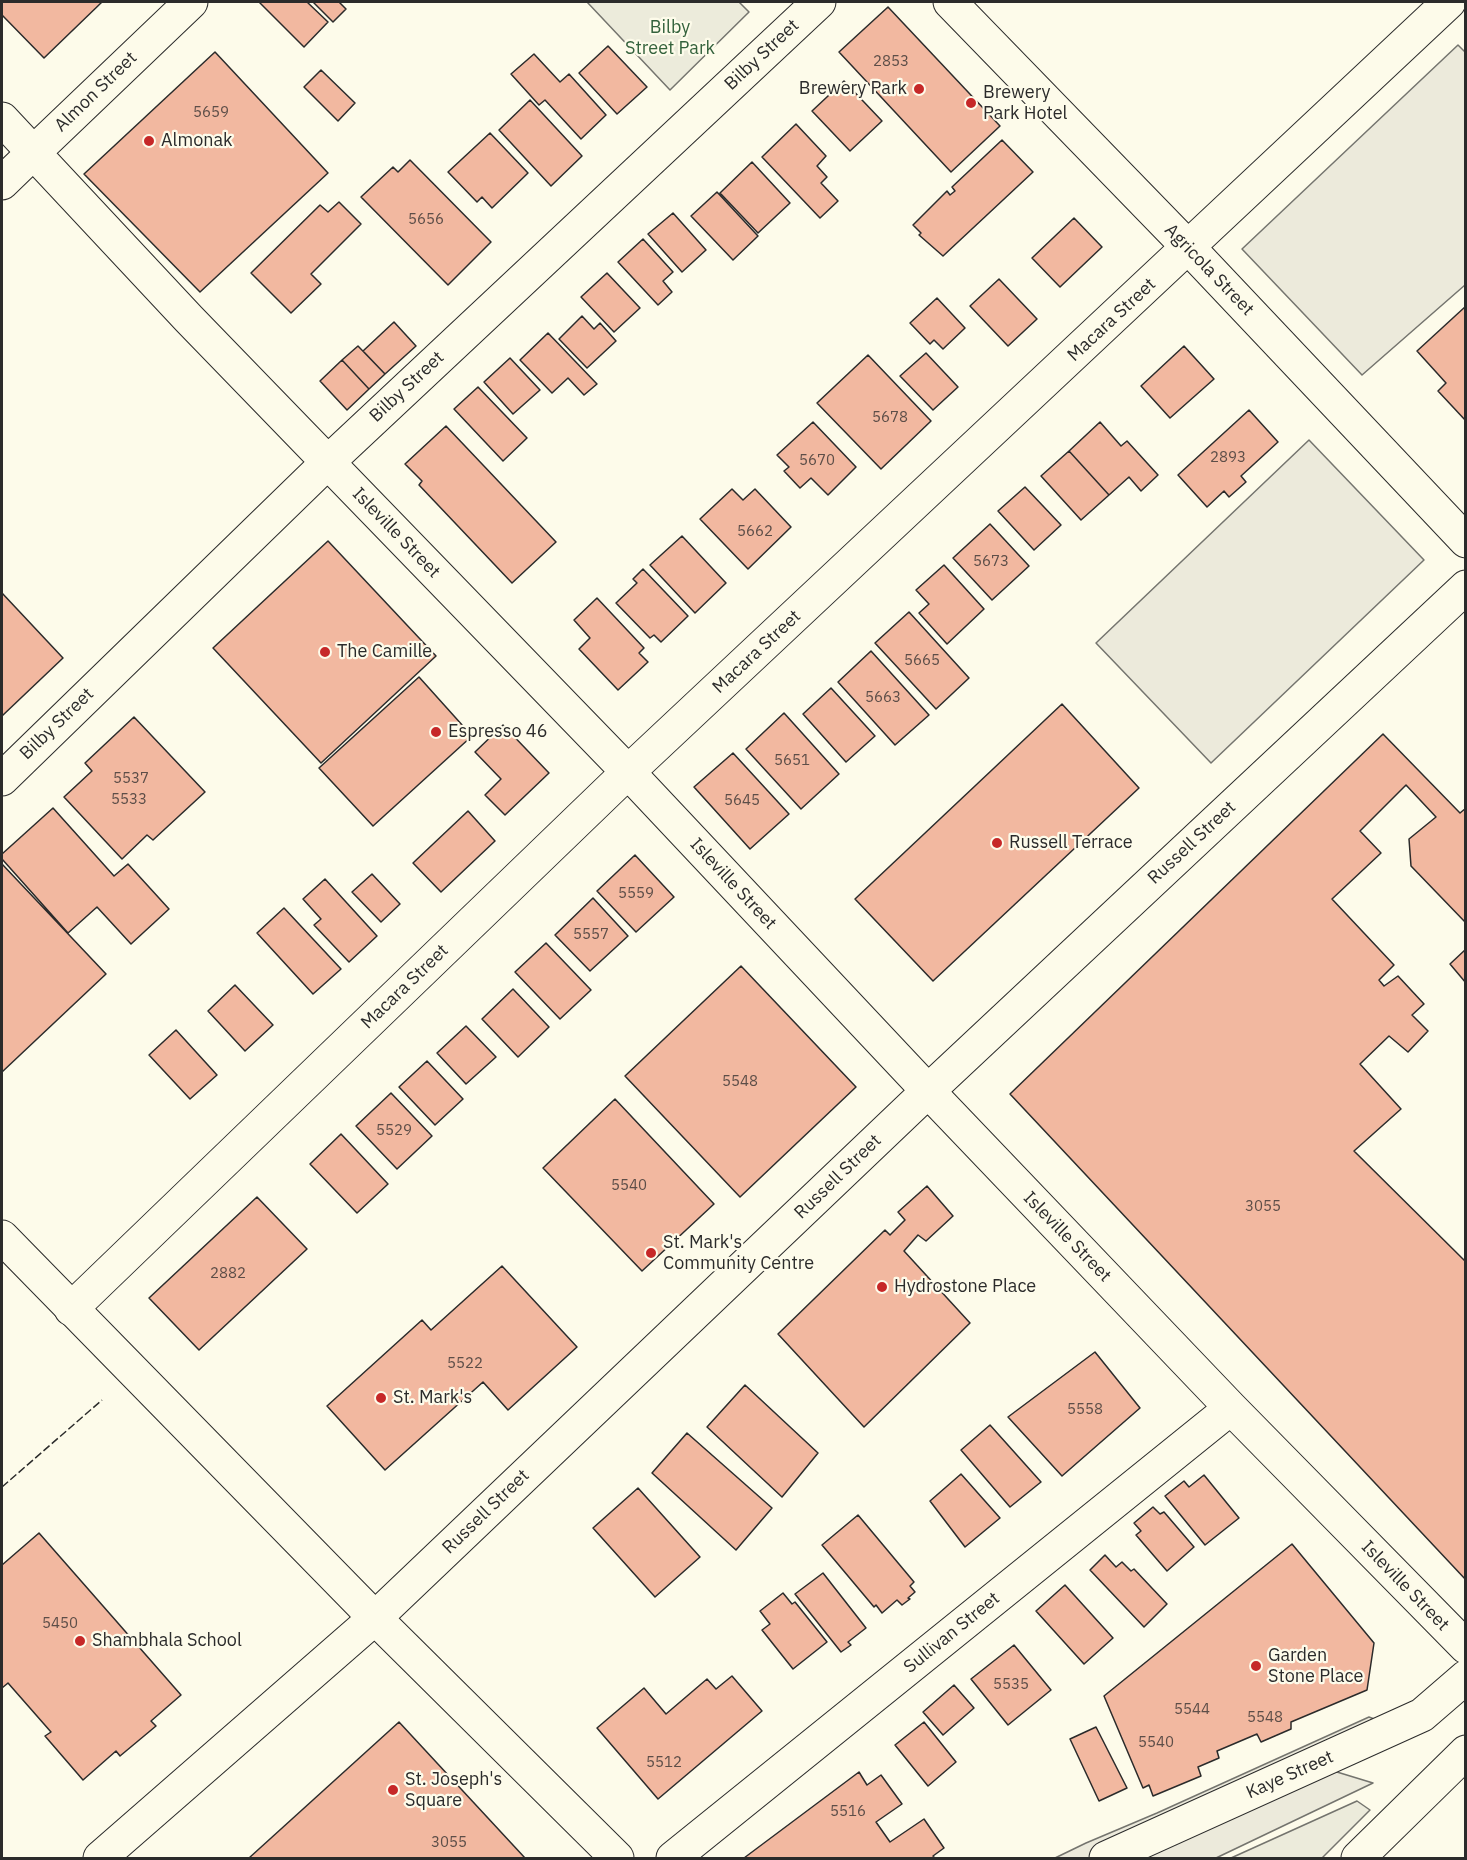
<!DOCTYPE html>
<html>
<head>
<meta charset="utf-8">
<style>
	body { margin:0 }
	#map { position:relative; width:1467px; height:1860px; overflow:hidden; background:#fdfbea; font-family:"IBM Plex Sans",sans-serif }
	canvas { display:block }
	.frame { position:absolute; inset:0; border:3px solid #2b2b2b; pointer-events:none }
</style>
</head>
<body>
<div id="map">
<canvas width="1467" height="1860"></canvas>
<div class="frame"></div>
</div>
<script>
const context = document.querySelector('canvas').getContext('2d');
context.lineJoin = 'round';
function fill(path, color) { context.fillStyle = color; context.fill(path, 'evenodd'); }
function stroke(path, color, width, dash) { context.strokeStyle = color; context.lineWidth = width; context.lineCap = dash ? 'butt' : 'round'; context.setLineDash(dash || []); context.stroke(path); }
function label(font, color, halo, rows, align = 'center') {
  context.font = font + ' "IBM Plex Sans",sans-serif'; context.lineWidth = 4.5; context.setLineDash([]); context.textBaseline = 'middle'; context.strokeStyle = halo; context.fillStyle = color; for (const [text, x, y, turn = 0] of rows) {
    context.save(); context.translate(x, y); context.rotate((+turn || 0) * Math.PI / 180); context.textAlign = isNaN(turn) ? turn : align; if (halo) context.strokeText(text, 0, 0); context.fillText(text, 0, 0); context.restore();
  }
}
const green = new Path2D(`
	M 587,2 L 739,2 L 749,12 L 670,90 Z
	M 1357,1801 L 1370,1810 L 1322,1858 L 1231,1858 Z`);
fill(green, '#ecebdb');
stroke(green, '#74746e', 1.5);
const parking = new Path2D(`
	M 1458,45 L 1466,53 L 1465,285 L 1362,375 L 1242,249 Z
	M 1309,440 L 1424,560 L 1211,763 L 1096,643 Z
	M 1369,1717 L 1395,1727 L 1314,1765 L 1373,1783 L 1216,1858 L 1055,1858 L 1086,1843 L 1157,1813 Z`);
fill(parking, '#eceadb');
stroke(parking, '#74746e', 1.5);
const building = new Path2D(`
	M 2,2 L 102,2 L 44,58 L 2,15 Z
	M 259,2 L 307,2 L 328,22 L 304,47 Z
	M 313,2 L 339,2 L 346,9 L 333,22 Z
	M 888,7 L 1000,126 L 951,172 L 839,52 Z
	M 608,46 L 647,87 L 617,114 L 579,73 Z
	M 215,52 L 328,173 L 200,292 L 84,174 Z
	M 534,54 L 560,82 L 569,74 L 606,115 L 581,139 L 545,100 L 539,105 L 511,74 Z
	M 321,70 L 355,103 L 338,121 L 304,87 Z
	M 844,81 L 882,121 L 850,151 L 812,111 Z
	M 530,100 L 582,156 L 551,186 L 499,130 Z
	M 796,124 L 826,156 L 817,166 L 827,177 L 821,183 L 838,201 L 820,218 L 762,157 Z
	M 490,133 L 528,173 L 492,208 L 482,197 L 477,202 L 448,172 Z
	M 1002,140 L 1033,172 L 943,256 L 919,235 L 921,233 L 913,225 L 947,191 L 950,195 L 955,191 L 952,187 Z
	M 410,160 L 491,242 L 448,285 L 361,197 L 393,167 L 398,172 Z
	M 752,162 L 790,203 L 758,233 L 720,193 Z
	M 717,192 L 758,236 L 733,260 L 691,216 Z
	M 339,202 L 361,224 L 311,274 L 321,284 L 291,313 L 251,273 L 320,205 L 328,212 Z
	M 673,213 L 706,250 L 682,272 L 648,234 Z
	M 1074,218 L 1102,247 L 1060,287 L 1032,258 Z
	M 643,239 L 673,272 L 663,281 L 672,292 L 658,305 L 618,262 Z
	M 607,273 L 640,308 L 614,332 L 581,297 Z
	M 999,279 L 1037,319 L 1008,346 L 970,306 Z
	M 937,298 L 965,328 L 943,349 L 934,340 L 930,344 L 910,323 Z
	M 1466,306 L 1466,421 L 1438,391 L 1446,383 L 1417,351 Z
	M 582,316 L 594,329 L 600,323 L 616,341 L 587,368 L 559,339 Z
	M 394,322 L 416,346 L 385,374 L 363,351 Z
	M 548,333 L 597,384 L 584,395 L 568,378 L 552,393 L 520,360 Z
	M 358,346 L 385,374 L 369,389 L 342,360 Z
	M 1184,346 L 1214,379 L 1170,418 L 1141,386 Z
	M 926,353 L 958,387 L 933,410 L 900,376 Z
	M 868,355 L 931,421 L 881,469 L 817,403 Z
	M 510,358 L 540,390 L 513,414 L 484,382 Z
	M 342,360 L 369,389 L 347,410 L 320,381 Z
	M 478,387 L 527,438 L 503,461 L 454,409 Z
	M 1249,410 L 1278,442 L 1241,476 L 1246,482 L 1229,497 L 1224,491 L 1207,507 L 1178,475 Z
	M 813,422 L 856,467 L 828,495 L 811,478 L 800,488 L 784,471 L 789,467 L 777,455 Z
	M 1100,422 L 1121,446 L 1127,441 L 1158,475 L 1141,491 L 1129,477 L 1109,495 L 1069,451 Z
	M 446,426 L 556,542 L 512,583 L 419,485 L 422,481 L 405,464 Z
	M 1069,451 L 1109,495 L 1081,520 L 1041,476 Z
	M 1025,487 L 1061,525 L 1034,550 L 998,511 Z
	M 732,489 L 743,500 L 755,489 L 791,527 L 748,569 L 700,519 Z
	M 990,524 L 1029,566 L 992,600 L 953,558 Z
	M 682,536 L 726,583 L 695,613 L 650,565 Z
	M 328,541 L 436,656 L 321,763 L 213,648 Z
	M 944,565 L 984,609 L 947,644 L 919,613 L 929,604 L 916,590 Z
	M 643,569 L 688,616 L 661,642 L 654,635 L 650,638 L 616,603 L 637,583 L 633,579 Z
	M 2,593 L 63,658 L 2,716 Z
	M 597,598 L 644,648 L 639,653 L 648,662 L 618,690 L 579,649 L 590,638 L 574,620 Z
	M 909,612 L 969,678 L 936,709 L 875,643 Z
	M 871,651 L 929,715 L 895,745 L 838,682 Z
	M 419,677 L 472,736 L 373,826 L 319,768 Z
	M 831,688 L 875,736 L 846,762 L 803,714 Z
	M 1062,704 L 1139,788 L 933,981 L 855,899 Z
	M 784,713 L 839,774 L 801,809 L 746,749 Z
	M 134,717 L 205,792 L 153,840 L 147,835 L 122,859 L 64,797 L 92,771 L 85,763 Z
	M 503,725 L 549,773 L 505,815 L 485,795 L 501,779 L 475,752 Z
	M 1383,734 L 1460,813 L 1466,808 L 1466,923 L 1411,866 L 1409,839 L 1436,817 L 1406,785 L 1360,831 L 1381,853 L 1332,899 L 1394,965 L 1379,980 L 1384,986 L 1398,976 L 1424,1004 L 1412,1015 L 1428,1031 L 1408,1052 L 1389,1036 L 1360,1064 L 1401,1109 L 1354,1151 L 1466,1262 L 1466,1580 L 1010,1094 Z
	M 733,753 L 789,814 L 750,849 L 694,787 Z
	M 53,808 L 114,876 L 128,864 L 169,909 L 131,944 L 97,907 L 68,933 L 2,859 L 2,854 Z
	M 468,811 L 495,841 L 441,892 L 413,863 Z
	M 635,855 L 674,897 L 636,932 L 597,891 Z
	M 2,864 L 106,974 L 2,1072 Z
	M 372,874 L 400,904 L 381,922 L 352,892 Z
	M 325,879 L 377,936 L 349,962 L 314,925 L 321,919 L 303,899 Z
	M 593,898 L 628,936 L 590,971 L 555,935 Z
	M 284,908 L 341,969 L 313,994 L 257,933 Z
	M 546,943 L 591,990 L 560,1019 L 515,972 Z
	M 1466,949 L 1466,983 L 1450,964 Z
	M 741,966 L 856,1087 L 740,1197 L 625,1076 Z
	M 235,985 L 273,1025 L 245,1051 L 208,1011 Z
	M 513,989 L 549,1027 L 518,1057 L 482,1019 Z
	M 466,1026 L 496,1057 L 466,1084 L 437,1053 Z
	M 176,1030 L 217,1075 L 190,1099 L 149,1055 Z
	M 427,1061 L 463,1099 L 435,1125 L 399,1087 Z
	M 391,1093 L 432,1136 L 397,1169 L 356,1126 Z
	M 615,1099 L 714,1204 L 642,1271 L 543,1168 Z
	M 341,1134 L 388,1184 L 357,1213 L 310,1164 Z
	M 927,1186 L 953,1216 L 926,1241 L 918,1235 L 904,1251 L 970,1323 L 864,1427 L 778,1334 L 885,1230 L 890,1235 L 905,1220 L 898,1212 Z
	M 257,1197 L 307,1249 L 199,1350 L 149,1298 Z
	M 502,1266 L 577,1347 L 508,1410 L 483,1382 L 385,1470 L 327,1406 L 422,1320 L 431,1330 Z
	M 1095,1352 L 1140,1408 L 1062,1476 L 1008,1417 Z
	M 745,1385 L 818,1453 L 782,1497 L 707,1427 Z
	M 990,1425 L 1041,1482 L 1010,1507 L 961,1450 Z
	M 687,1433 L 772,1508 L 736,1550 L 652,1473 Z
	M 961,1474 L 1000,1518 L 965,1547 L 930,1501 Z
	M 1204,1475 L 1239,1518 L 1205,1545 L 1165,1496 L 1184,1481 L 1189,1487 Z
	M 638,1488 L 700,1557 L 655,1597 L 593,1528 Z
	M 1153,1507 L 1160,1514 L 1164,1512 L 1194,1547 L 1167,1571 L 1136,1535 L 1141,1531 L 1134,1523 Z
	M 858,1515 L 914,1582 L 910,1586 L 915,1592 L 908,1598 L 910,1599 L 902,1605 L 897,1600 L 882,1613 L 876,1605 L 874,1607 L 822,1545 Z
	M 39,1533 L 181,1695 L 151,1721 L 156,1726 L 120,1756 L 116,1751 L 83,1780 L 45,1736 L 51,1732 L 8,1683 L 2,1688 L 2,1565 Z
	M 1292,1544 L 1374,1643 L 1367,1690 L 1291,1722 L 1291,1729 L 1261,1742 L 1257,1734 L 1217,1751 L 1219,1758 L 1198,1767 L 1201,1776 L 1153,1796 L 1149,1785 L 1143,1788 L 1104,1696 Z
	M 1105,1555 L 1116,1567 L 1122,1562 L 1131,1571 L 1134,1569 L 1167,1604 L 1144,1627 L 1090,1570 Z
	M 823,1573 L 866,1628 L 848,1642 L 851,1645 L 841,1652 L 795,1594 Z
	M 1065,1585 L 1113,1638 L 1084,1664 L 1036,1611 Z
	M 783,1593 L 792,1604 L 795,1602 L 827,1642 L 793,1669 L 762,1630 L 770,1624 L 760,1611 Z
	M 1014,1645 L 1051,1690 L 1008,1725 L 971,1679 Z
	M 732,1676 L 762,1711 L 658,1799 L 597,1728 L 644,1688 L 666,1714 L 707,1679 L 716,1689 Z
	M 954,1685 L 974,1708 L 943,1735 L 923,1712 Z
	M 399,1722 L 525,1858 L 249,1858 Z
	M 924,1722 L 956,1762 L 928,1786 L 895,1745 Z
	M 1096,1727 L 1127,1788 L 1099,1801 L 1070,1739 Z
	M 859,1772 L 867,1785 L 881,1775 L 902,1804 L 876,1822 L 890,1842 L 924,1819 L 944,1848 L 933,1856 L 935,1858 L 744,1858 Z`);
fill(building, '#f2b8a0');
stroke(building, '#2b2b2b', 1.5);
const street = new Path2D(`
	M 2,119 L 189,319 L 628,772 L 928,1091 L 1231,1408 L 1466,1647
	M 33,153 L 191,2
	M 2,779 L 328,462 L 819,2
	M 71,1309 L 628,772 L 1449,2
	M 100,1858 L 375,1618 L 928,1091 L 1466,587
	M 673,1858 L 1231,1408`);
const secondary = new Path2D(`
	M 950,2 L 1189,248 L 1466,541
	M 2,183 L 33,153
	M 2,1237 L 375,1618 L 617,1858
	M 1106,1858 L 1422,1715 L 1466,1677
	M 1358,1858 L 1466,1752`);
stroke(street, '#2b2b2b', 35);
stroke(secondary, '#2b2b2b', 35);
stroke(street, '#fdfbea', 33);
stroke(secondary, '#fdfbea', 33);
stroke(new Path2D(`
	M 2,1487 L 102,1400`), '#2b2b2b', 1.5, [8, 3]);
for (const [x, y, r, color] of [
	[919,89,6,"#c62828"],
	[971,103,6,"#c62828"],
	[149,141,6,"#c62828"],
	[325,652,6,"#c62828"],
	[436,732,6,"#c62828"],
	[997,843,6,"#c62828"],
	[651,1253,6,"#c62828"],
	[882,1287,6,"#c62828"],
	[381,1398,6,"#c62828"],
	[80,1641,6,"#c62828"],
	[1256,1666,6,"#c62828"],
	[393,1790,6,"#c62828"]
]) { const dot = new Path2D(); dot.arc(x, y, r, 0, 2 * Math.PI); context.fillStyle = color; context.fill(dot); stroke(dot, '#fdfbea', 2); }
label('15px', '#5d4e48', null, [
	["2853",891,62],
	["5659",211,113],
	["5656",426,220],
	["5678",890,418],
	["2893",1228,458],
	["5670",817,461],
	["5662",755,532],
	["5673",991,562],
	["5665",922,661],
	["5663",883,698],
	["5651",792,761],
	["5537",131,779],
	["5533",129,800],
	["5645",742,801],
	["5559",636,894],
	["5557",591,935],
	["5548",740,1082],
	["5529",394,1131],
	["5540",629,1186],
	["3055",1263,1207],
	["2882",228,1274],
	["5522",465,1364],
	["5558",1085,1410],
	["5450",60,1624],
	["5535",1011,1685],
	["5544",1192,1710],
	["5548",1265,1718],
	["5540",1156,1743],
	["5512",664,1763],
	["5516",848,1812],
	["3055",449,1843]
]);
label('18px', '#34623c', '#fdfbea', [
	["Bilby",670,28],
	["Street Park",670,49]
]);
label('18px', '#2b2b2b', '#fdfbea', [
	["Bilby Street",762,55,-43],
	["Almon Street",96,92,-44],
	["Agricola Street",1209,270,46],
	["Macara Street",1112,320,-43],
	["Bilby Street",407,387,-43],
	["Isleville Street",396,533,46],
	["Macara Street",757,652,-43],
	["Bilby Street",57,724,-44],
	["Russell Street",1192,843,-43],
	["Isleville Street",733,884,47],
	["Macara Street",405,987,-44],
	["Russell Street",838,1177,-44],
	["Isleville Street",1067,1237,46],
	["Russell Street",486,1512,-44],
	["Isleville Street",1405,1586,46],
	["Sullivan Street",952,1633,-39],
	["Kaye Street",1290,1775,-24]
]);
label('18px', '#2b2b2b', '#fdfbea', [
	["Brewery Park",907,89,"right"],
	["Brewery",983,93],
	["Park Hotel",983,114],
	["Almonak",161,141],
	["The Camille",337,652],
	["Espresso 46",448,732],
	["Russell Terrace",1009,843],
	["St. Mark's",663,1243],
	["Community Centre",663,1264],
	["Hydrostone Place",894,1287],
	["St. Mark's",393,1398],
	["Shambhala School",92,1641],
	["Garden",1268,1656],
	["Stone Place",1268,1677],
	["St. Joseph's",405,1780],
	["Square",405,1801]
], 'left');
</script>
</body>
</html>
